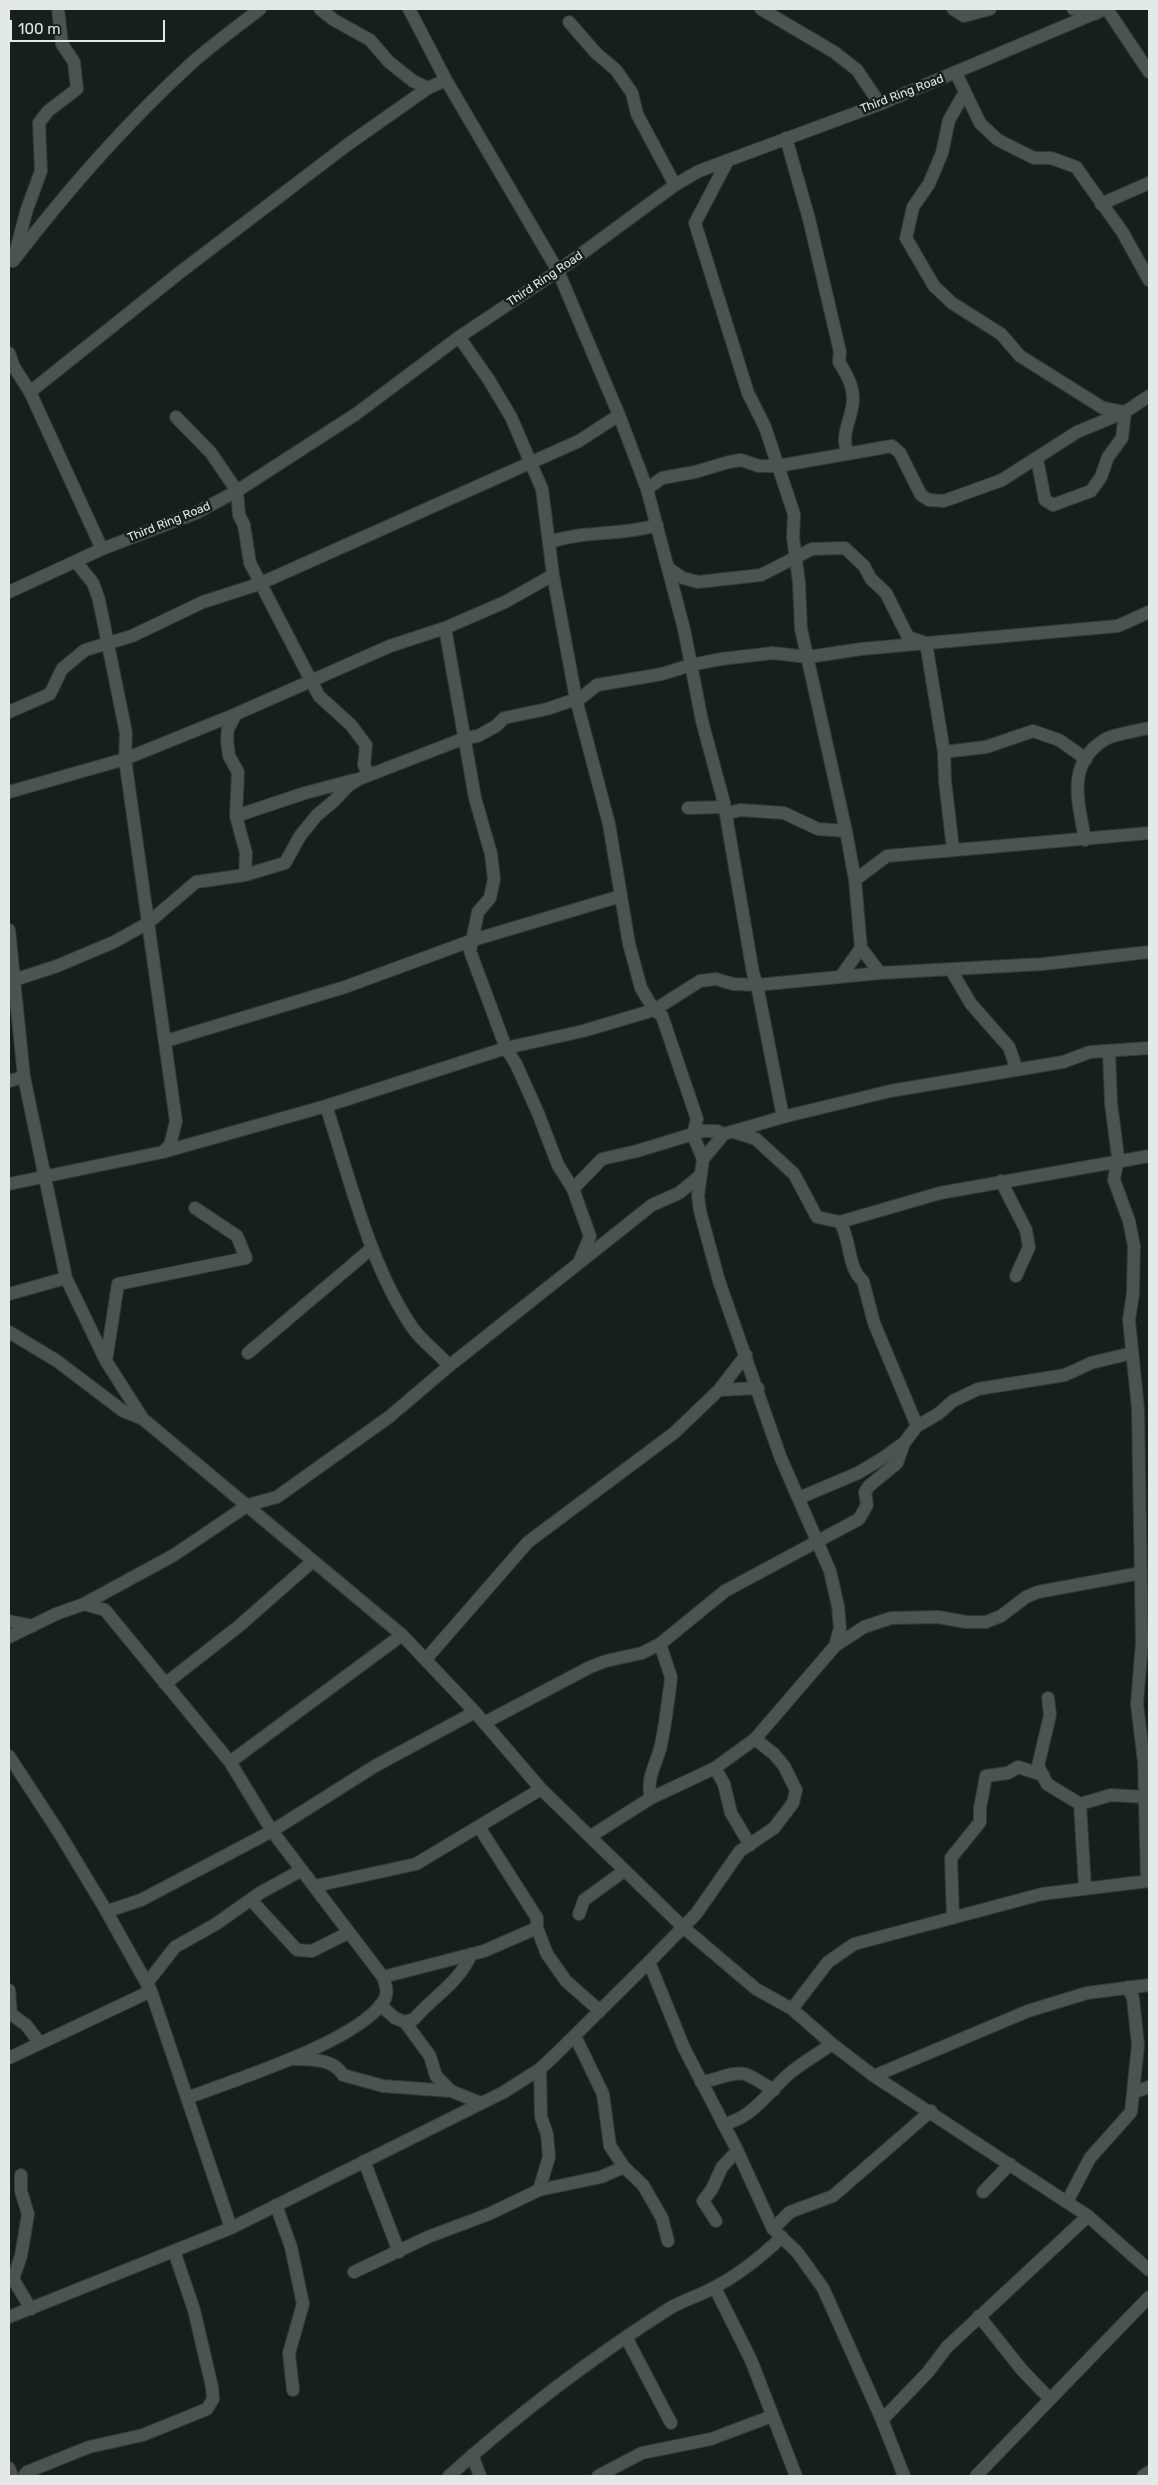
<!DOCTYPE html>
<html>
<head>
<meta charset="utf-8">
<style>
	body { margin:0 }
	#map { position:relative; width:1158px; height:2485px; overflow:hidden; background:#171f1e; font-family:Rubik,sans-serif }
	canvas { display:block }
	.frame { position:absolute; inset:0; border:10px solid #e3e8e8; pointer-events:none }
	.scale { position:absolute; left:10px; top:20px; width:155px; height:22px; box-sizing:border-box; border:2px solid #e3e8e8; border-top:0; padding-left:6px; font-size:15px; line-height:18px; white-space:nowrap; color:#e3e8e8; -webkit-text-stroke:4px #171f1e; paint-order:stroke }
</style>
</head>
<body>
<div id="map">
<canvas width="1158" height="2485"></canvas>
<div class="frame"></div>
<div class="scale">100 m</div>
</div>
<script>
const context = document.querySelector('canvas').getContext('2d');
context.lineJoin = 'round';
function stroke(path, color, width, dash) { context.strokeStyle = color; context.lineWidth = width; context.lineCap = dash ? 'butt' : 'round'; context.setLineDash(dash || []); context.stroke(path); }
function label(font, color, halo, rows, align = 'center') {
  context.font = font + ' Rubik,sans-serif'; context.lineWidth = 5; context.setLineDash([]); context.textBaseline = 'middle'; context.strokeStyle = halo; context.fillStyle = color; for (const [text, x, y, turn = 0] of rows) {
    context.save(); context.translate(x, y); context.rotate((+turn || 0) * Math.PI / 180); context.textAlign = isNaN(turn) ? turn : align; if (halo) context.strokeText(text, 0, 0); context.fillText(text, 0, 0); context.restore();
  }
}
const minor = new Path2D(`
	M 320,9 L 334,20 L 370,40 L 389,62 L 413,81 L 428,88
	M 409,9 L 446,80 L 558,271 L 619,415 L 647,489 L 684,629 L 702,721 L 724,803 L 753,973 L 757,985 L 783,1117
	M 761,9 L 834,52 L 857,70 L 880,104
	M 953,9 L 964,16 L 990,9
	M 1073,9 L 1095,14
	M 1107,9 L 1149,72
	M 569,22 L 596,53 L 616,70 L 632,93 L 637,114 L 675,185
	M 956,73 L 980,123 L 998,140 L 1034,158 L 1051,158 L 1076,167 L 1123,233 L 1149,280
	M 965,92 L 949,120 L 942,153 L 929,184 L 913,207 L 906,238 L 934,286 L 952,303 L 1001,334 L 1020,356 L 1103,408 L 1125,412 L 1122,438 L 1108,457 L 1101,477 L 1091,491 L 1053,505 L 1045,500 L 1037,459
	M 786,138 L 809,219 L 840,352 L 839,362 C 846,373 853,385 853,399 C 853,418 839,434 848,453
	M 728,160 L 695,223 L 748,393 L 765,427 L 794,514 L 793,537 L 799,583 L 801,629 L 846,831 L 855,880 L 861,948 L 880,973
	M 1101,204 L 1149,183
	M 15,254 L 27,209 L 41,171 L 39,123 L 48,111 L 77,89 L 74,62 L 62,44 L 58,9
	M 13,261 C 68,189 127,122 194,61 C 215,43 238,26 260,9
	M 459,337 L 489,380 L 511,417 L 542,489 L 553,575 L 576,699 L 609,824 L 629,944 L 641,988 L 654,1010 L 662,1016 L 697,1119 L 693,1135 L 703,1159
	M 9,353 L 14,367 L 30,392 L 102,549
	M 30,392 L 183,270 L 347,145 L 428,88 L 446,80
	M 176,417 L 211,453 L 237,491 L 239,515 L 244,525 L 250,563 L 319,696 L 351,725 L 366,745 L 364,765 L 369,775
	M 647,489 L 662,478 L 695,472 L 729,462 L 741,460 L 759,466 L 778,466 L 892,446 L 900,453 L 921,495 L 929,500 L 944,501 L 1002,480 L 1077,432 L 1125,412 L 1149,396
	M 550,542 C 585,530 622,536 657,525
	M 668,568 L 683,578 L 698,582 L 761,575 L 812,549 L 845,548 L 864,566 L 871,579 L 886,593 L 908,637 L 926,643 L 944,752 L 945,781 L 953,849
	M 9,592 L 102,549 L 196,513 L 237,491 L 356,414 L 459,337 L 558,271 L 675,185 L 699,171 L 880,104 L 1105,9
	M 445,628 L 475,798 L 491,854 L 494,879 L 490,898 L 478,912 L 470,951 L 506,1048 L 516,1064 L 538,1113 L 558,1165 L 573,1189 L 590,1236 L 579,1263
	M 9,712 L 50,694 L 62,669 L 85,650 L 132,636 L 203,602 L 259,584 L 579,441 L 619,415
	M 236,714 L 228,729 L 227,740 L 229,756 L 238,772 L 236,816 L 246,853 L 245,875
	M 944,752 L 986,747 L 1033,731 L 1059,740 L 1086,759
	M 9,792 L 125,759 L 236,714 L 390,646 L 445,628 L 505,602 L 553,575
	M 688,808 L 725,807
	M 726,814 L 740,810 L 784,813 L 818,829 L 846,831
	M 236,816 L 305,793 L 354,780
	M 1085,840 C 1079,803 1065,765 1104,740 C 1113,734 1137,731 1149,728
	M 855,880 L 887,856 L 1149,833
	M 9,930 L 24,1077 L 66,1278 L 106,1361 L 143,1419 L 402,1635 L 475,1712 L 541,1789 L 683,1927 L 756,1989 L 792,2009 L 832,2044 L 874,2076 L 1088,2216 L 1149,2270
	M 951,970 L 971,1004 L 1009,1047 L 1017,1070
	M 841,976 L 861,948
	M 14,980 L 57,966 L 114,942 L 148,923 L 196,882 L 245,875 L 285,863 L 300,836 L 317,815 L 334,801 L 348,786 L 359,779 L 465,738 L 478,736 L 496,726 L 504,718 L 547,709 L 582,697 L 597,685 L 662,674 L 691,665 L 721,659 L 773,653 L 808,657 L 861,649 L 1118,626 L 1149,612
	M 166,1041 L 345,987 L 473,940 L 621,896
	M 1109,1052 L 1111,1103 L 1118,1157 L 1114,1180 L 1129,1221 L 1134,1246 L 1133,1293 L 1129,1320 L 1138,1409 L 1142,1643 L 1137,1704 L 1144,1762 L 1147,1881
	M 9,1081 L 24,1077
	M 326,1106 C 350,1178 369,1264 412,1327 C 422,1342 438,1352 449,1366
	M 734,1132 L 756,1139 L 794,1174 L 817,1217 L 840,1222
	M 163,1152 L 326,1106 L 506,1048 L 583,1031 L 654,1010 L 700,981 L 716,979 L 733,984 L 757,985 L 880,973 L 1043,964 L 1149,952
	M 1001,1181 L 1026,1230 L 1029,1247 L 1016,1276
	M 9,1184 L 163,1152 L 170,1145 L 176,1121 L 125,759 L 126,733 L 99,600 L 93,583 L 76,562
	M 573,1189 L 602,1159 L 637,1151 L 703,1131 L 717,1131 L 724,1134
	M 9,1294 L 66,1278
	M 9,1332 L 57,1361 L 123,1411 L 143,1419
	M 248,1353 L 372,1248
	M 106,1361 L 118,1284 L 246,1258 L 237,1236 L 195,1208
	M 719,1390 L 758,1388
	M 917,1426 L 874,1323 L 863,1281 C 847,1268 851,1239 840,1222 L 940,1193 L 1149,1156
	M 799,1498 L 858,1473 L 883,1458 L 904,1443 L 917,1426 L 938,1414 L 953,1401 L 978,1389 L 1065,1375 L 1091,1363 L 1132,1353
	M 84,1604 L 105,1610 L 230,1762 L 272,1831 L 383,1977 C 386,1986 389,1994 383,2002 C 356,2042 234,2080 187,2098
	M 9,1621 L 33,1626
	M 9,1637 L 56,1614 L 84,1604 L 174,1555 L 248,1505 L 277,1497 L 389,1417 L 449,1366 L 652,1205 L 679,1193 L 701,1175
	M 835,1646 L 840,1628 L 838,1606 L 830,1571 L 780,1456 L 719,1281 L 700,1211 L 698,1196 L 703,1159 L 724,1134 L 783,1117 L 890,1091 L 1063,1062 L 1090,1052 L 1149,1048
	M 426,1659 L 528,1542 L 674,1433 L 719,1390 L 746,1355
	M 165,1684 L 239,1626 L 313,1561
	M 1048,1698 L 1050,1715 L 1038,1766 L 1047,1784 L 1080,1804
	M 484,1723 L 590,1667 L 606,1661 L 642,1653 L 660,1644 L 725,1591 L 859,1519 L 867,1505 L 865,1492 L 869,1486 L 897,1463 L 904,1443
	M 9,1756 L 58,1831 L 104,1907 L 151,1991 L 231,2228
	M 230,1762 L 402,1635
	M 715,1768 L 724,1784 L 731,1813 L 750,1845
	M 651,1798 C 646,1779 655,1767 660,1749 C 665,1729 667,1707 670,1687 L 671,1677 L 660,1644
	M 591,1836 L 651,1798 L 715,1768 L 755,1739 L 835,1646 L 864,1627 L 891,1618 L 938,1617 L 966,1622 L 986,1622 L 1001,1616 L 1026,1597 L 1038,1592 L 1141,1573
	M 315,1886 L 416,1864 L 541,1789
	M 1085,1887 L 1080,1804 L 1111,1795 L 1145,1797
	M 251,1900 L 297,1950 L 312,1951 L 348,1933
	M 109,1914 L 111,1910 L 141,1900 L 272,1831 L 375,1766 L 475,1712
	M 579,1914 L 584,1900 L 624,1871
	M 953,1918 L 951,1858 L 980,1822 L 980,1808 L 986,1776 L 1008,1773 L 1018,1767 L 1043,1775
	M 537,1928 L 547,1954 L 566,1981 L 600,2011
	M 649,1962 L 684,2048 L 736,2148 L 773,2229 L 797,2252 L 823,2288 L 882,2420 L 904,2476
	M 383,1977 L 484,1951 L 537,1928 L 537,1918 L 479,1827
	M 147,1983 L 175,1947 L 216,1924 L 260,1893 L 300,1871
	M 9,1990 L 11,2014 L 26,2025 L 40,2043
	M 380,2005 L 395,2018 L 405,2022 L 430,2056 L 436,2076 L 451,2091 L 481,2103
	M 792,2009 L 828,1962 L 854,1944 L 1042,1894 L 1149,1881
	M 405,2022 L 414,2019 C 433,1997 460,1982 471,1954
	M 575,2036 L 603,2094 L 610,2146 L 624,2167 L 643,2185 L 662,2218 L 668,2241
	M 9,2058 L 151,1991
	M 294,2059 C 311,2060 333,2058 343,2075 L 383,2086 L 451,2091
	M 874,2076 L 1028,2011 L 1087,1993 L 1149,1985
	M 701,2082 C 715,2081 731,2071 745,2074 C 752,2076 766,2086 774,2090
	M 1134,2092 L 1149,2087
	M 723,2124 C 751,2120 770,2090 790,2073 C 803,2062 818,2054 832,2044
	M 364,2161 L 399,2252
	M 539,2190 L 549,2157 L 547,2134 L 541,2117 L 540,2069
	M 983,2192 L 1010,2164
	M 1067,2202 L 1090,2158 L 1131,2112 L 1138,2045 L 1133,1998 L 1128,1987
	M 276,2205 L 291,2247 L 303,2304 L 289,2353 L 293,2390
	M 716,2221 L 703,2201 L 712,2189 L 722,2167 L 737,2151
	M 773,2229 L 790,2212 L 833,2196 L 931,2111
	M 354,2272 L 428,2237 L 489,2214 L 539,2190 L 601,2177 L 624,2167
	M 9,2277 L 13,2279 L 31,2309
	M 13,2279 L 21,2256 L 28,2214 L 21,2191 L 21,2175
	M 715,2288 L 751,2360 L 796,2476
	M 979,2316 L 1022,2370 L 1050,2399
	M 9,2317 L 231,2228 L 504,2092 L 540,2069 L 553,2057 L 649,1962 L 696,1914 L 740,1851 L 774,1828 L 793,1803 L 796,1790 L 784,1766 L 774,1754 L 755,1739
	M 626,2337 L 671,2423
	M 882,2420 L 928,2372 L 947,2347 L 1088,2216
	M 472,2455 L 480,2476
	M 9,2468 L 12,2476
	M 24,2476 L 27,2472 L 89,2447 L 143,2435 L 207,2409 L 213,2399 L 212,2387 L 194,2310 L 174,2251
	M 449,2476 C 517,2415 590,2359 667,2310 C 682,2300 700,2296 715,2287 C 740,2274 762,2256 782,2237
	M 598,2476 L 642,2453 L 711,2439 L 772,2416
	M 976,2476 L 1149,2297
	M 1143,2476 L 1149,2472`);
stroke(minor, '#343a39', 14);
stroke(minor, '#4b5452', 12);
label('12px', '#e3e8e8', '#171f1e', [
	["Third Ring Road",902,94,-21],
	["Third Ring Road",545,279,-34],
	["Third Ring Road",169,522,-22]
]);
</script>
</body>
</html>
